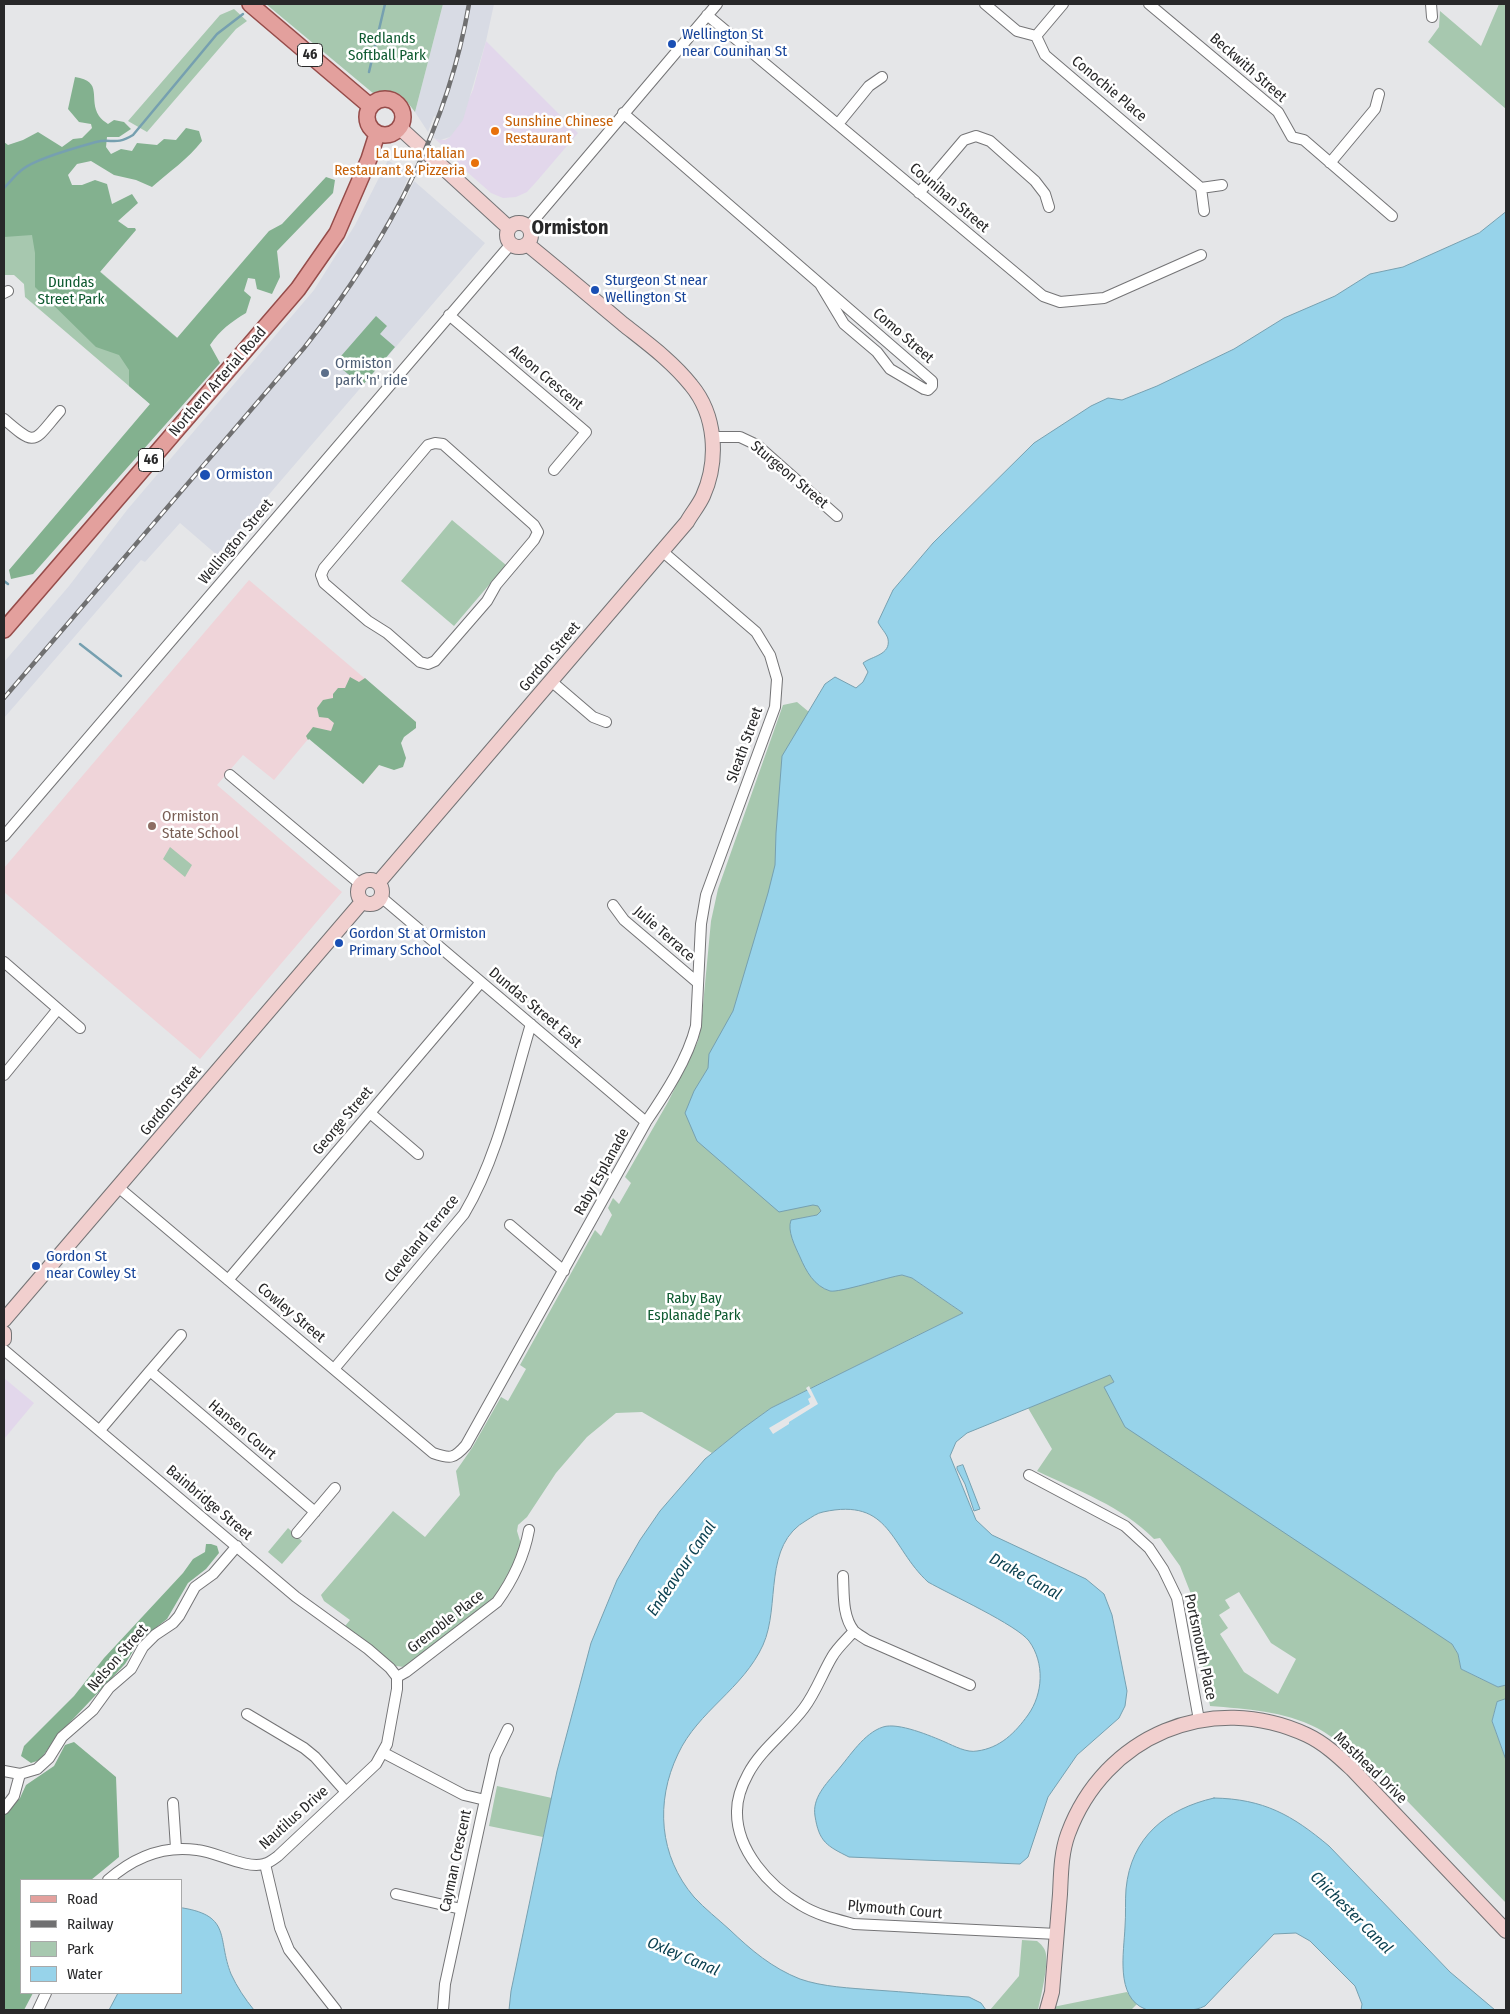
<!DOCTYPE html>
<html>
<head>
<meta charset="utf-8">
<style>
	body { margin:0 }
	#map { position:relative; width:1510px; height:2014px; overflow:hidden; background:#e5e6e8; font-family:"Fira Sans Condensed",sans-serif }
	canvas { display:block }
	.frame { position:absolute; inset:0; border:5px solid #282829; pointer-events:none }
	.legend { position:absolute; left:20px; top:1879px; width:162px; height:115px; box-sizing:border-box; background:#fff; border:1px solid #a9a9a9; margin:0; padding:6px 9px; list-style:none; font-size:15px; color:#282829 }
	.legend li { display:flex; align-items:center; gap:10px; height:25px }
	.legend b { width:25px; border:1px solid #a9a9a9 }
</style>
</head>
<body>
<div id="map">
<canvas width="1510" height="2014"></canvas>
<div class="frame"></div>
<ul class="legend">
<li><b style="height:6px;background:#e3a09d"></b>Road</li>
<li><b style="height:6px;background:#707071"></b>Railway</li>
<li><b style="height:14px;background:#a7c8af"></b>Park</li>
<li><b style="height:14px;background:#97d3ea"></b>Water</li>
</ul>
</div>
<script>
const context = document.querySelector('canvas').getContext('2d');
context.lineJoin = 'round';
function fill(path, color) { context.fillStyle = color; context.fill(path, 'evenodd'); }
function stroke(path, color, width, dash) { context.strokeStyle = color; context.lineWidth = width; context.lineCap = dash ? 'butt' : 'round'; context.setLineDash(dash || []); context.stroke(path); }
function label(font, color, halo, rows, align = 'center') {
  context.font = font + ' "Fira Sans Condensed",sans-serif'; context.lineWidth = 5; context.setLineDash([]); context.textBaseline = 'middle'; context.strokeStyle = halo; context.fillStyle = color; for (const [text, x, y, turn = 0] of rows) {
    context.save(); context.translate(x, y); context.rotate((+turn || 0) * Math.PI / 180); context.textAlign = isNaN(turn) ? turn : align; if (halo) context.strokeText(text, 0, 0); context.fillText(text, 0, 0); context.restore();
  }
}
fill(new Path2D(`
	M 486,41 L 578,133 L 537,181 L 527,192 L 516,197 L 503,198 L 491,193 L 457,163 L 458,159 L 435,139 L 445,140 L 450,137 L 473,90 Z
	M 4,1378 L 34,1403 L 4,1439 Z`), '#e2d7eb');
fill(new Path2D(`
	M 443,4 L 494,4 L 486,41 L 463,120 L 450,137 L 440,140 L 433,138 L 440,119 L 434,116 L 428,132 L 415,112 Z
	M 388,160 L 409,176 L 400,196 L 406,199 L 414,181 L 485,243 L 217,555 L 180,523 L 145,562 L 141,560 L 4,718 L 4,662 L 69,586 L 127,510 L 314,290 L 355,225 Z`), '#d8dbe4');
fill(new Path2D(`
	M 249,580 L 416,722 L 363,784 L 309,738 L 274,780 L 243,755 L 217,785 L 342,892 L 200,1059 L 4,892 L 4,868 Z`), '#efd4d9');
fill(new Path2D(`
	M 266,4 L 443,4 L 415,112 C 402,95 396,89 374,94 Z
	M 1499,4 L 1506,4 L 1506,109 L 1428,42 L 1439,27 L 1440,11 L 1481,46 Z
	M 234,9 L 247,21 L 236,29 L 147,132 L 128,121 L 220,15 Z
	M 4,189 L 195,353 L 150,404 L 25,297 L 24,284 L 14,275 L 4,275 Z
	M 452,520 L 506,565 L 454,626 L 401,581 Z
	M 819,694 L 818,1206 L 821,1211 L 817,1215 L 792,1220 L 895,1276 L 902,1275 L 912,1278 L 963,1313 L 771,1408 L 712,1453 L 642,1412 L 616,1413 L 587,1437 L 556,1473 L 527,1517 L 518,1525 L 517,1531 L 520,1541 L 520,1551 L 496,1596 L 408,1665 L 404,1667 L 396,1666 L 345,1626 L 350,1620 L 324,1601 L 321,1595 L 393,1511 L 425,1537 L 460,1495 L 456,1471 L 472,1448 L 501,1397 L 508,1401 L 526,1369 L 520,1365 L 595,1230 L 601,1236 L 612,1215 L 608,1208 L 613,1198 L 619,1204 L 631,1183 L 625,1177 L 668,1102 L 698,1041 L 701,1026 L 711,921 L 718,889 L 783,705 L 797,702 L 809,712 Z
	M 170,847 L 192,865 L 185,877 L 163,859 Z
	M 1111,1374 L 1114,1382 L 1104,1387 L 1452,1644 L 1458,1654 L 1461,1669 L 1498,1687 L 1506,1685 L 1506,1699 L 1497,1702 L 1492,1721 L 1506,1760 L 1506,1903 L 1353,1745 L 1346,1748 C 1337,1741 1327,1733 1317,1728 C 1284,1711 1246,1709 1210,1706 L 1191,1594 L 1180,1566 L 1160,1538 L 1154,1539 C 1122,1506 1078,1491 1037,1471 L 1052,1449 L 1028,1408 ZM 1239,1592 L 1271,1643 L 1296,1659 L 1278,1694 L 1244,1672 L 1220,1634 L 1228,1628 L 1219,1615 L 1230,1608 L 1225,1600 Z
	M 288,1528 L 302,1541 L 282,1564 L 268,1552 Z
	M 497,1786 L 552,1798 L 543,1837 L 489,1826 Z
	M 1022,1940 L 1037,1941 C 1041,1944 1045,1948 1046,1954 C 1048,1967 1041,1996 1038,2010 L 1127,1992 L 1137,2004 L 1131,2010 L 990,2010 L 1019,1976 Z`), '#a7c8af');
fill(new Path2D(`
	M 75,77 C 104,81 88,99 99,116 C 101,119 105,122 108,124 L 114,120 L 124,122 L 131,129 L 119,137 L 107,137 L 106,147 L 111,154 L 121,149 L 132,151 L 137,143 L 157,145 L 164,139 L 176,140 L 186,128 L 199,131 L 202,141 C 188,159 169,172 152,187 L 136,180 L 114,175 L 91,161 L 77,164 L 68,175 L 72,185 L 82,185 L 95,180 L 107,184 L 112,204 L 132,194 L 138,203 L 118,221 L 128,228 L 135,228 L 136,230 L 100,272 L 177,338 L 269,231 L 282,224 L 326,177 L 335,180 L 333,193 L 277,251 L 280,277 L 272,294 L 257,289 L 255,279 L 248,278 L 244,291 L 251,297 L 246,313 C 231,322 220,330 210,345 L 220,363 L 33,574 L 11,579 L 9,570 L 150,404 L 129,386 L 129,370 L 119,355 L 96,347 L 35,287 L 35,253 L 32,235 L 4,237 L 4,142 L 8,145 L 23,140 L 38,132 L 62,147 L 73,139 L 82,138 L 92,128 L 91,124 L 79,122 L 68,109 Z
	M 376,316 L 387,326 L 380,334 L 395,347 L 362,386 L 335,363 Z
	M 350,677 L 359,682 L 365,678 L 416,722 L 416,728 L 404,737 L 401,743 L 406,758 L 403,767 L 394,770 L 379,765 L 363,784 L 309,739 L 308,740 L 306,736 L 313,727 L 331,731 L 334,723 L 328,718 L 319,717 L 317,708 L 323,700 L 333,698 L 333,694 L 338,688 L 345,688 Z
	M 206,1544 L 211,1544 L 217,1546 L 219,1553 L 206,1569 L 188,1583 L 167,1619 L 140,1640 L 125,1664 L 58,1735 L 40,1760 L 31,1763 L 21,1756 L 24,1746 L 74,1696 L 104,1658 L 183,1573 L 193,1559 L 205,1552 Z
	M 74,1742 L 116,1777 L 119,1857 L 91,1880 L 21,1880 L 21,1993 L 33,1993 L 24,2010 L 4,2010 L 4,1814 L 20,1798 L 26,1785 L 54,1766 L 65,1745 Z`), '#83b18f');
const water = new Path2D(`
	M 1506,212 L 1506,1685 L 1498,1687 L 1461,1669 L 1458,1654 L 1452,1644 L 1125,1427 L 1104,1387 L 1114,1382 L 1110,1375 L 967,1433 L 956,1442 L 950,1456 L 976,1520 L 992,1535 L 1086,1579 L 1104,1594 L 1112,1615 L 1127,1691 L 1125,1706 L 1119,1718 L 1077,1755 L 1048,1797 L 1028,1857 L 1020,1864 L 849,1857 C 827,1846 819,1842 815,1816 C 812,1798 826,1784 837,1771 C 850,1756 864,1733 883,1727 C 898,1722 931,1736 945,1742 C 954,1746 967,1753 977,1751 C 1000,1748 1015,1733 1028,1715 C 1043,1694 1045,1663 1029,1641 C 1017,1625 949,1594 928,1582 C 890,1547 891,1497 823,1512 C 817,1513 812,1517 807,1520 C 762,1545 781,1605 763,1645 C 743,1689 698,1711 678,1754 C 655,1802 659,1856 694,1897 C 705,1909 718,1919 730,1930 C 751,1950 772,1968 800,1979 C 823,1987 850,1988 875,1990 C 906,1992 937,1995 969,1997 L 981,2003 L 986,2010 L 509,2010 L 511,1991 L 557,1771 L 591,1643 L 617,1580 L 640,1540 L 660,1511 L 705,1459 L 742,1429 L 771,1408 L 963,1313 L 912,1278 L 902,1275 C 888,1277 839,1293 830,1291 C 814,1286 806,1271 800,1257 C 795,1246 787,1231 791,1220 L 817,1215 L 821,1211 L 818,1206 L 813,1205 L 779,1212 L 697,1141 L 685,1113 L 694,1091 L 708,1068 L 709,1054 L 733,1011 L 768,893 L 775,865 L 776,833 L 782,756 L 825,684 L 835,677 L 856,688 L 863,682 L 868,672 L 863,663 C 872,656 891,655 888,639 C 887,634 880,627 878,622 L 893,590 L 933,543 L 1034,443 L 1091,406 L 1108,398 L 1122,400 L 1157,386 L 1234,349 L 1284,318 L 1335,296 L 1370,274 L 1403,267 L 1479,233 Z
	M 963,1465 L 980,1509 L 974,1511 L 965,1484 L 957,1469 L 957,1467 Z
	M 1506,1699 L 1506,1760 L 1492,1721 L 1497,1702 Z
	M 1214,1798 C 1264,1799 1292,1815 1329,1846 L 1450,1972 L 1495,2010 L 1361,2010 L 1362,2004 L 1355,1986 L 1310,1941 L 1296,1933 L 1274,1934 L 1205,2006 C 1193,2012 1181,2010 1168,2010 C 1161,2010 1151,2012 1145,2009 C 1115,1997 1124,1952 1125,1927 C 1126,1914 1125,1901 1126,1889 C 1131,1837 1166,1809 1214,1798 Z
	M 183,1908 C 232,1916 217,1939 231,1974 C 237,1987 245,1999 254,2010 L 109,2010 L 118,1993 L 181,1993 L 181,1909 Z`);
fill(water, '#97d3ea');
stroke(water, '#76a0b0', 1);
fill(new Path2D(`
	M 809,1386 L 818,1404 L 789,1422 L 789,1424 L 773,1434 L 769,1428 L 810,1404 L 808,1399 L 811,1397 L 806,1388 Z`), '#e5e6e8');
stroke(new Path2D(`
	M 369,72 L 385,4
	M 4,188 C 10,182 16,174 23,169 C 37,158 78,147 96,142 C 112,138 115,146 133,135 L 217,34 L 243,14
	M 4,581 L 8,584
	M 80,644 L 121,676`), '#76a0b0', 2.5);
const street = new Path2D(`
	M 985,4 L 1017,31 L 1036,36
	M 1063,4 L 1036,36 L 1045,55 L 1201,188
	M 1149,4 L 1278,112 L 1292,137 L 1304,140 L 1392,216
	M 1431,4 L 1432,17
	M 707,15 L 1043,296 L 1060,302 L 1104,298 L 1201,255
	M 623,113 L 932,381 L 932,386 L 928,390 L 924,389 L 890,369 L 877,352 L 844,324 L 820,284
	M 838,124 L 869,86 L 882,77
	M 1330,163 L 1375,109 L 1379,94
	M 919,193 L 964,140 L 976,136 L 990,141 L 1035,181 L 1045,194 L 1049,207
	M 1204,211 L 1201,188 L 1222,185
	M 528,227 L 717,4
	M 4,293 L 8,291
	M 449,315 L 586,432 L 554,470
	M 4,419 C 37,448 33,442 60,411
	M 712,437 L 740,437 L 757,445 L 837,516
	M 435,443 L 443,444 L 534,525 L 538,532 L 534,540 L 496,585 L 487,601 L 435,661 L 428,664 L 420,662 L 387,633 L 368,621 L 324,583 L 321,575 L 324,568 L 428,445 Z
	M 551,681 L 593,717 L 606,722
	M 230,775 L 360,884
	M 4,836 L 511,244
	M 381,897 L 646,1122
	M 613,905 L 624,920 L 698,983
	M 4,962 L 80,1028
	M 4,1075 L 58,1009
	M 370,1113 L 418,1154
	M 118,1187 L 433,1453 C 450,1459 454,1459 466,1445 L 646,1122 C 665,1094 688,1059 696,1026 L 701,924 L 706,895 L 775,707 L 777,679 L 770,655 L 756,632 L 662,551
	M 510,1225 L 564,1271
	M 228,1280 L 481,982
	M 4,1350 L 296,1597 L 368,1649 L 390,1668 L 397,1677
	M 334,1369 L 464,1214 C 498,1157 512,1087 531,1024
	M 150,1371 L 181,1335
	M 100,1430 L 150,1371 L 315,1512
	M 1029,1475 L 1125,1526 L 1149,1548 L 1163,1569 L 1177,1598 L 1199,1720
	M 297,1533 L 335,1488
	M 843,1576 C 844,1593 842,1616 854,1631 C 857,1634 863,1637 867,1640 L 970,1685
	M 854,1631 C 846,1640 837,1648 832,1657 C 822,1674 816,1692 804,1708 C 787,1731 761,1749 748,1774 C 742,1785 737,1799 737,1811 C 736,1850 769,1886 801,1905 C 817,1915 835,1919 854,1924 L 1057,1934
	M 397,1677 L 406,1672 L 497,1602 C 513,1580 524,1557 529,1530
	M 247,1714 L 304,1748 L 315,1757 L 346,1792
	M 384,1753 L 464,1795 L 485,1800 L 445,1984 L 443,2010
	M 4,1771 L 20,1774
	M 485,1800 L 495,1756 L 508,1729
	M 173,1803 L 176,1848
	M 4,1809 L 14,1796 L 20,1774 L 37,1769 L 49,1758 L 62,1737 L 93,1710 L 109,1688 L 131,1669 L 143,1647 L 155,1635 L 173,1623 L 179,1616 L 195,1587 L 213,1574 L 237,1546
	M 265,1864 L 280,1928 L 289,1950 L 336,2010
	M 108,1880 C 133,1858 163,1845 197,1850 C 217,1852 245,1869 264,1864 C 269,1863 274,1859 278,1856 L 376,1764 L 387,1744 L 397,1689 L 397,1677
	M 396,1894 L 461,1909
	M 38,2010 L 46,1993`);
const secondary = new Path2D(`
	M 400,128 L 509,228
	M507 235a12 12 0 1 1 24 0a12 12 0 1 1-24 0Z
	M358 892a12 12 0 1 1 24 0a12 12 0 1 1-24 0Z
	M 378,883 L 687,522 C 692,513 699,505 703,496 C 719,460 716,415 691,385 C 672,361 647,343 623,324 C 591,297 559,270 527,244
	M 4,1320 L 362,902
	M 4,1333 L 4,1339
	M 1047,2010 L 1052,1992 C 1055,1959 1057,1927 1060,1894 C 1061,1874 1061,1853 1068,1834 C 1104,1736 1211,1690 1307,1735 C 1324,1743 1338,1756 1352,1769 L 1506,1931`);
const primary = new Path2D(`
	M 250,4 L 370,106
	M367 117a18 18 0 1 1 36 0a18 18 0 1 1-36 0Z
	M 4,630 L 298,289 L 337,233 L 369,159 L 377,134`);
stroke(street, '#747476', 12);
stroke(secondary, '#747476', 16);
stroke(primary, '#964c4a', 18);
stroke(street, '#fff', 10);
stroke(secondary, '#f1cfce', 14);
stroke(primary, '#e3a09d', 15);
const rail = new Path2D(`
	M 4,698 L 304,348 C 384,247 447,133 469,4`);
stroke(rail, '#707071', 4.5);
stroke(rail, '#fff', 2.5, [8]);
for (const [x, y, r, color] of [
	[672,44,5,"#1a4fb4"],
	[495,131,5,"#e8710a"],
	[475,163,5,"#e8710a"],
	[595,290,5,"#1a4fb4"],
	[325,373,5,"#5c6f8a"],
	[205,475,6,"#1a4fb4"],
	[152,826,5,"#8d6e63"],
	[339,943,5,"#1a4fb4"],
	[36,1266,5,"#1a4fb4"]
]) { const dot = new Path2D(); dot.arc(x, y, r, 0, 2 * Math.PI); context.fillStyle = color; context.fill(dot); stroke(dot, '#fff', 2); }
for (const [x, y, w] of [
	[310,55,25],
	[151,460,25]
]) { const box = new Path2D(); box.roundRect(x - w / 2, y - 11.5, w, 23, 4); context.fillStyle = '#fff'; context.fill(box); stroke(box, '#282829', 1); }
label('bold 14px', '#282829', null, [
	["46",310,55],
	["46",151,460]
]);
label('15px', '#164399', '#fff', [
	["Wellington St",682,35],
	["near Counihan St",682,52],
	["Sturgeon St near",605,281],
	["Wellington St",605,298],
	["Ormiston",216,475],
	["Gordon St at Ormiston",349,934],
	["Primary School",349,951],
	["Gordon St",46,1257],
	["near Cowley St",46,1274]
], 'left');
label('15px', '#0e5a30', '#fff', [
	["Redlands",387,39],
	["Softball Park",387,56],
	["Dundas",71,283],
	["Street Park",71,300],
	["Raby Bay",694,1299],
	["Esplanade Park",694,1316]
]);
label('15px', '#282829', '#fff', [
	["Beckwith Street",1248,68,41],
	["Conochie Place",1109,89,40],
	["Counihan Street",949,198,40],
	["Como Street",903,336,41],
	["Aleon Crescent",546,378,40],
	["Northern Arterial Road",218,382,-49],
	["Sturgeon Street",789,475,40],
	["Wellington Street",236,542,-50],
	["Gordon Street",550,657,-50],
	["Sleath Street",745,745,-70],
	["Julie Terrace",664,934,41],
	["Dundas Street East",535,1008,40],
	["Gordon Street",171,1101,-50],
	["George Street",343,1121,-50],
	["Raby Esplanade",602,1172,-61],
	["Cleveland Terrace",422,1239,-51],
	["Cowley Street",291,1313,40],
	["Hansen Court",242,1430,40],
	["Bainbridge Street",209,1503,40],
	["Grenoble Place",446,1622,-38],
	["Portsmouth Place",1200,1647,78],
	["Nelson Street",118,1658,-49],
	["Masthead Drive",1370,1768,44],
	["Nautilus Drive",294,1818,-42],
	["Cayman Crescent",456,1861,-78],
	["Plymouth Court",895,1910,5]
]);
label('15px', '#c56008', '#fff', [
	["Sunshine Chinese",505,122],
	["Restaurant",505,139],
	["La Luna Italian",465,154,"right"],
	["Restaurant & Pizzeria",465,171,"right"]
], 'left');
label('15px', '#4e5e75', '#fff', [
	["Ormiston",335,364],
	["park 'n' ride",335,381]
], 'left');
label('15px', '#785e54', '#fff', [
	["Ormiston",162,817],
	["State School",162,834]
], 'left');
label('italic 16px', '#0d4252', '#fff', [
	["Endeavour Canal",682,1569,-56],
	["Drake Canal",1025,1577,29],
	["Chichester Canal",1351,1913,45],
	["Oxley Canal",683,1957,23]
]);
label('bold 20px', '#282829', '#fff', [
	["Ormiston",570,228]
]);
</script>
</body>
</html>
